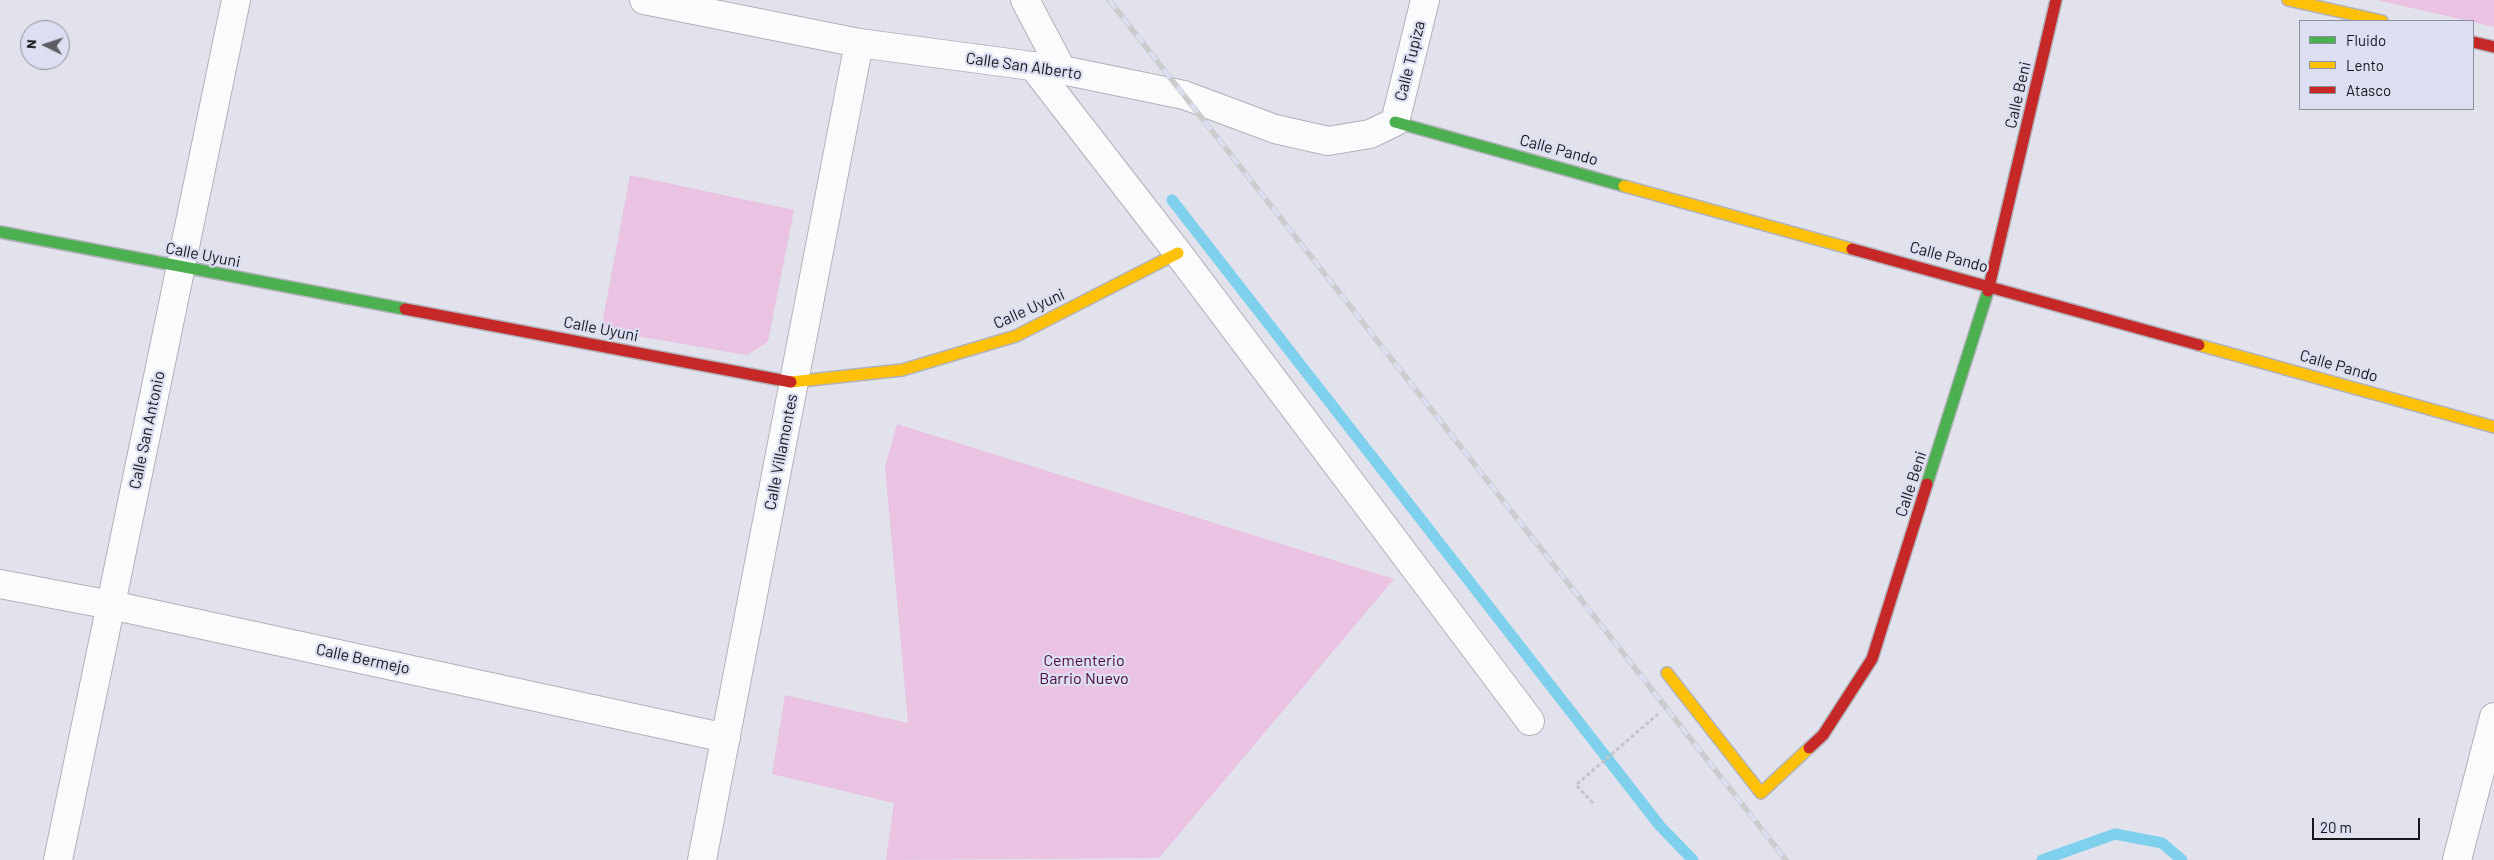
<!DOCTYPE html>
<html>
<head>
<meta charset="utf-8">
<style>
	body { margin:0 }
	#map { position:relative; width:2494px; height:860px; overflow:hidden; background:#e1e2ec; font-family:Barlow,sans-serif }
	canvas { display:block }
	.legend { position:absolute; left:2299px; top:20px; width:175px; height:90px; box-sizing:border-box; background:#dcdef1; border:1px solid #8d8e9c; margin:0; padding:6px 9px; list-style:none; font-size:15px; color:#16171d }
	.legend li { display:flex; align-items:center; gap:10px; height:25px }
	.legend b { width:25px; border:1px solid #8d8e9c }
	.north { position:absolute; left:20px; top:20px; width:50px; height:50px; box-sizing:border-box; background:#dcdef1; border:1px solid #8d8e9c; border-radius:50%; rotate:274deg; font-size:14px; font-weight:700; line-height:20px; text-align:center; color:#16171d }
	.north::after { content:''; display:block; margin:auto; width:18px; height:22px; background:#5d5e65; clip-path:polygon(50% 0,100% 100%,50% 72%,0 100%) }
	.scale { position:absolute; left:2312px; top:818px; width:108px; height:22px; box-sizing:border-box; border:2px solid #16171d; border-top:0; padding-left:6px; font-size:15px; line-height:18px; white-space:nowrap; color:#16171d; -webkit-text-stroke:4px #dcdef1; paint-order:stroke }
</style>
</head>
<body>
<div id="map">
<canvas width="2494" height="860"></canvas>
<ul class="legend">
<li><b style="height:6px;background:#4caf50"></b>Fluido</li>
<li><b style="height:6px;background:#ffc107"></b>Lento</li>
<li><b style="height:6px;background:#c62828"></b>Atasco</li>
</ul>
<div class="north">N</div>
<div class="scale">20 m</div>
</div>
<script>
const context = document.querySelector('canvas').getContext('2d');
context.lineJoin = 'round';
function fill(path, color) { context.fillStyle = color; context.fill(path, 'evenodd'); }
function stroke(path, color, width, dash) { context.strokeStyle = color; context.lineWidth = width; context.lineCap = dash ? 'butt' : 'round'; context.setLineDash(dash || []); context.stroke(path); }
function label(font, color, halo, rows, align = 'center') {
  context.font = font + ' Barlow,sans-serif'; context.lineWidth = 4.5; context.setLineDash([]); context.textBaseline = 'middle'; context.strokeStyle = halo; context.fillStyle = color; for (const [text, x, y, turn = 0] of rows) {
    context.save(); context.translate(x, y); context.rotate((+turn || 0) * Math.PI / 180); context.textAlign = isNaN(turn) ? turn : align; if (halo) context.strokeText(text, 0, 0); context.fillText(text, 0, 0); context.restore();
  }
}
fill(new Path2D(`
	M 2377,0 L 2494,0 L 2494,27 Z
	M 630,175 L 794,210 L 768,342 L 747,355 L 601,330 Z
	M 897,424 L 1394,579 L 1159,858 L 886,860 L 894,803 L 772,774 L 785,695 L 908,723 L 885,467 Z`), '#eac3e3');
stroke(new Path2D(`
	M 1172,200 L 1660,826 L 1693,860
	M 2042,860 L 2115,834 L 2162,843 L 2182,860`), '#7fd0ec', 11);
const street = new Path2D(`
	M 644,0 L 859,43 L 1062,70 L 1184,95 L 1275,129 L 1328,141 L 1370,134 L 1395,122 L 1425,0
	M 1025,0 L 1062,70
	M 1033,66 L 1178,253 L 1530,721
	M 0,584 L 111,605 L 726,738
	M 58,860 L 236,0
	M 702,860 L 859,43
	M 2457,860 L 2494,717`);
const fast = new Path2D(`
	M 1395,122 L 1624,186
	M 0,232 L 405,309
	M 1927,484 L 1988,291`);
const slow = new Path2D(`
	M 2288,0 L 2382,21
	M 1624,186 L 1852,249
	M 2199,345 L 2494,427
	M 791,382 L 902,370 L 1016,336 L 1178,253
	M 1667,673 L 1761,793 L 1809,748`);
const jam = new Path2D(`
	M 2473,42 L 2494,47
	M 1852,249 L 2199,345
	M 1988,291 L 2056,0
	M 405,309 L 791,382
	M 1809,748 L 1823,735 L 1872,659 L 1927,484`);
stroke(street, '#b1b2b9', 30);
stroke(fast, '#b1b2b9', 14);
stroke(slow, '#b1b2b9', 14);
stroke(jam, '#b1b2b9', 14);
stroke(new Path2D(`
	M 1593,803 L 1576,785 L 1658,714`), '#c5c5c8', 3, [4, 2.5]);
stroke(street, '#fafbfc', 28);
stroke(fast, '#4caf50', 11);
stroke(slow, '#ffc107', 11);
stroke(jam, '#c62828', 11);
const rail = new Path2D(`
	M 1109,0 L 1786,860`);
stroke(rail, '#ccccce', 5.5);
stroke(rail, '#dcdef1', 4, [11]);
label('16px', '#16171d', '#dcdef1', [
	["Calle Tupiza",1410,61,-76],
	["Calle San Alberto",1024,66,8],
	["Calle Beni",2018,95,-77],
	["Calle Pando",1559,150,15],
	["Calle Uyuni",203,255,11],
	["Calle Pando",1949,257,15],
	["Calle Uyuni",1029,309,-24],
	["Calle Uyuni",601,329,11],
	["Calle Pando",2339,366,16],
	["Calle San Antonio",147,430,-78],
	["Calle Villamontes",781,452,-79],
	["Calle Beni",1911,484,-72],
	["Calle Bermejo",363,659,12]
]);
label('16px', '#4e093e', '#dcdef1', [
	["Cementerio",1084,661],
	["Barrio Nuevo",1084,679]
]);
</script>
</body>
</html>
